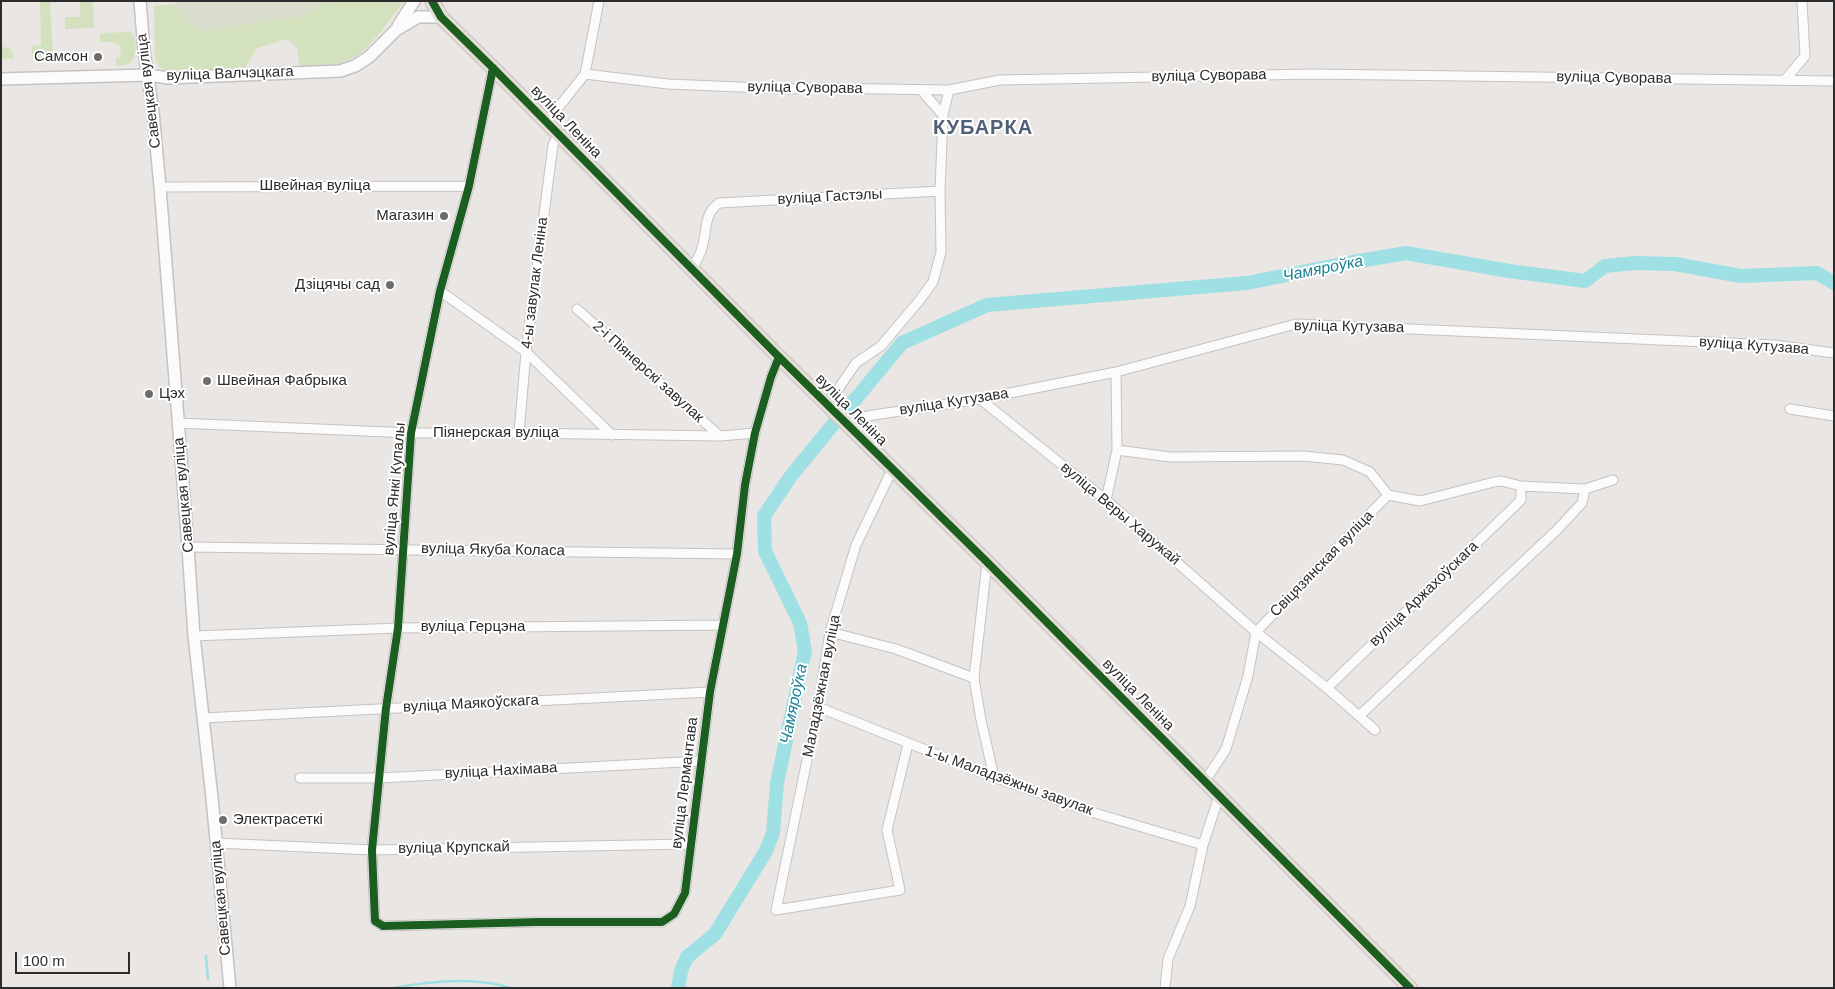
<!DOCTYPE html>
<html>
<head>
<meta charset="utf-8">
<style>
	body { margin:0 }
	#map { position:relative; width:1835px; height:989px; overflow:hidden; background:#e9e6e3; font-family:Helvetica,sans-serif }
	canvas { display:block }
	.frame { position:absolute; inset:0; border:2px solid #2c2c2c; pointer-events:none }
	.scale { position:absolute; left:15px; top:952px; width:115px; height:22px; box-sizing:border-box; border:2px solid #2c2c2c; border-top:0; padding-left:6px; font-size:15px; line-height:18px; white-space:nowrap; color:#2c2c2c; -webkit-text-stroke:4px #fff; paint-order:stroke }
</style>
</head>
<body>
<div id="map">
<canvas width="1835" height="989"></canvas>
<div class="frame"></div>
<div class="scale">100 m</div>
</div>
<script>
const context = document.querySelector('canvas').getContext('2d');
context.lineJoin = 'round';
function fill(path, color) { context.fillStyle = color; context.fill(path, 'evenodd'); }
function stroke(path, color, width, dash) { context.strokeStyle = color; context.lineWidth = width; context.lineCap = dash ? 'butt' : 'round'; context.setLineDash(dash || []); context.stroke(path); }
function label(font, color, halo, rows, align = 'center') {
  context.font = font + ' Helvetica,sans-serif'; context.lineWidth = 4; context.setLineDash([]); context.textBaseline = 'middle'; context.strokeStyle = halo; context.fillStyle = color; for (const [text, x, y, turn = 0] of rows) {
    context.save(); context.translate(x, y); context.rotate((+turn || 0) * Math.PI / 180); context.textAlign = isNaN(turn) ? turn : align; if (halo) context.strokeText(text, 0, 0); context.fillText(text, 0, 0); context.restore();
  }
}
fill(new Path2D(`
	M 40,1 L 50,1 L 53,56 L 43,59 L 32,59 L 32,46 L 41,45 Z
	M 80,1 L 93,1 L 94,28 L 65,29 L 65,17 L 80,17 Z
	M 325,1 L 404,1 C 390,19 376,41 358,55 C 343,66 318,67 300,68 L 297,48 L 287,39 L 257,48 L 244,70 L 170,73 L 159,67 L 155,59 L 154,6 L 175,4 L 176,10 L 201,31 L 297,17 Z
	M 131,32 C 137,38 138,55 131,62 C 127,66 121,66 116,66 L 116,58 L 119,57 L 121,54 L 120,46 L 113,42 L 100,42 L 100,33 Z
	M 1,47 L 9,48 L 13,52 L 13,59 L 3,59 L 1,57 Z`), '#d4e1bf');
fill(new Path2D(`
	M 175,1 L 325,1 L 297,17 L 200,31 L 176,10 Z`), '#d9ddcc');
stroke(new Path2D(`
	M 206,956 L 208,979
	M 393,988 C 430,981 475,976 511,988`), '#9ee0e4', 2.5);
stroke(new Path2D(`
	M 844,413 L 902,343 L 987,305 L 1247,283 L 1342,264 L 1406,253 L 1509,271 L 1585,281 L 1605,266 L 1635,263 L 1675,264 L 1741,276 L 1817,273 L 1834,283
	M 678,988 L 681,971 L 687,957 L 715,934 L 766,851 L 773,833 L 777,783 L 805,651 L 800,623 L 765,551 L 764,516 L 791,476 L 835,422`), '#9ee0e4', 14);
const street = new Path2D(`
	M 493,68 L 469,186 L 440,291 L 411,433 L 398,628 L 386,708 L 372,850 L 375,921 L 383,926 L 538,922 L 662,922 L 674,914 L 685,893 L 710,692 L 737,554 L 745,485 L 755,433 L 771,377 L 779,357
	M 585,74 L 668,84 L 787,89 L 816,88 L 949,90 L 1000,80 L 1313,74 L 1834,81
	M 1785,80 L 1805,56 L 1802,1
	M 921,90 L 943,115
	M 546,123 L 585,74 L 599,1
	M 160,187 L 469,186
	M 692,269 C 695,263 699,257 701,251 C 708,233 702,215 719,203 L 940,191
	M 440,291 L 526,352 L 612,435
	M 577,309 L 720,436
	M 980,399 L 1106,500 L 1256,632 L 1327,688 L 1375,730
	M 827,405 L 856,363 L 881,346 L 919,301 L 933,282 L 941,252 L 940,191 L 943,115 L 949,90
	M 1790,409 L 1834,416
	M 178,423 L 411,433 L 519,433 L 720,436 L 755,433
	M 846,424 L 867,416 L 980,399 L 1116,372 L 1296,324 L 1774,345 L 1834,353
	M 519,433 L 526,352 L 553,145 L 558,135
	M 1117,450 L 1170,457 L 1303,456 L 1343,460 L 1370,472 L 1388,495 L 1420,501 L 1494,482 L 1501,481 L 1521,486 L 1521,500 L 1327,688
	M 892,470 L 856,545 L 830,632 L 818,707 L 776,910 L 900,890 L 887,830 L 908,744
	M 1521,486 L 1585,489 L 1613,480
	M 1106,500 L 1117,450 L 1116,372
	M 188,547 L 737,554
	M 830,632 L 896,649 L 974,678 L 981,720 L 994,777
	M 194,636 L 398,628 L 723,625
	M 974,678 L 987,562
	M 818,707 L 994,777 L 1098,814 L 1203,845
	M 1359,716 L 1557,530 L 1582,503 L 1585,489
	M 203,718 L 710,692
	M 300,778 L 380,778 L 701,761
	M 1205,781 L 1226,749 L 1248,676 L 1256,632 L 1388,495
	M 216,843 L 372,850 L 691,844
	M 1165,988 L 1168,959 L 1190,906 L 1203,845 L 1219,796`);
const secondary = new Path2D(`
	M 140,1 L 144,51 L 153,112 L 160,187 L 188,547 L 194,636 L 212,798 L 230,988
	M 398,26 L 414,1
	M 1,79 L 148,75 L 168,78 L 340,71 L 355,66 L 369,57 L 396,30 L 418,17 L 441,17`);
const primary = new Path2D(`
	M 432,1 L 441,17 L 493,68 L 779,357 L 987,562 L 1410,988`);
stroke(street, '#c4c3c3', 11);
stroke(secondary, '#c4c3c3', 14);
stroke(primary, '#c5c4c2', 16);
stroke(street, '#fcfbfb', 9);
stroke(secondary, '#fcfbfb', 11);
stroke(primary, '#e6ded6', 14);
stroke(new Path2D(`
	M 432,1 L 441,17 L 493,68 L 779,357 L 987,562 L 1410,988
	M 493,68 L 469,186 L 440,291 L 411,433 L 398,628 L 386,708 L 372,850 L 375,921 L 383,926 L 538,922 L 662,922 L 674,914 L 685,893 L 710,692 L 737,554 L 745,485 L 755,433 L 771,377 L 779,357`), '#1b5e20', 8);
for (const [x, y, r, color] of [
	[98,57,5,"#6e6d6c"],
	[444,216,5,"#6e6d6c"],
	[390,285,5,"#6e6d6c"],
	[207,381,5,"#6e6d6c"],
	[149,394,5,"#6e6d6c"],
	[223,820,5,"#6e6d6c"]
]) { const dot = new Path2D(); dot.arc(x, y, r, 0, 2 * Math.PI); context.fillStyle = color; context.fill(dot); stroke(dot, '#fff', 2); }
label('15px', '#2c2c2c', '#fff', [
	["Самсон",88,57],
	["Магазин",434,216],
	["Дзіцячы сад",380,285],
	["Швейная Фабрыка",217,381,"left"],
	["Цэх",159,394,"left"],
	["Электрасеткі",233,820,"left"]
], 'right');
label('15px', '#2c2c2c', '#fff', [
	["вуліца Валчэцкага",230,74,-2],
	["вуліца Суворава",1209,76,-1],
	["вуліца Суворава",1614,78,1],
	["вуліца Суворава",805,88,1],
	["Савецкая вуліца",149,91,-97],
	["вуліца Леніна",566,122,46],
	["Швейная вуліца",315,186],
	["вуліца Гастэлы",830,197,-3],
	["4-ы завулак Леніна",535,283,-83],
	["вуліца Кутузава",1349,327,1],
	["вуліца Кутузава",1754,346,4],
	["2-і Піянерскі завулак",648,372,42],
	["вуліца Кутузава",954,402,-9],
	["вуліца Леніна",851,410,45],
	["Піянерская вуліца",496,433],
	["вуліца Янкі Купалы",395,489,-85],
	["Савецкая вуліца",184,495,-95],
	["вуліца Веры Харужай",1120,514,40],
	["вуліца Якуба Коласа",493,550,1],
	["Свіцязянская вуліца",1322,564,-46],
	["вуліца Аржахоўскага",1424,594,-44],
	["вуліца Герцэна",473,627],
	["Маладзёжная вуліца",822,686,-79],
	["вуліца Леніна",1138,695,45],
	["вуліца Маякоўскага",471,704,-3],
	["вуліца Нахімава",501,771,-3],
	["1-ы Маладзёжны завулак",1009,781,20],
	["вуліца Лермантава",685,783,-83],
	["вуліца Крупскай",454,848,-1],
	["Савецкая вуліца",221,898,-95]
]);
label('italic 16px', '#1b8192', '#fff', [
	["Чамяроўка",1323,269,-11],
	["Чамяроўка",794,704,-78]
]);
context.letterSpacing = '1px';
label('bold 20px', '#516079', '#fff', [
	["КУБАРКА",983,128]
]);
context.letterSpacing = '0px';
</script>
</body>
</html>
